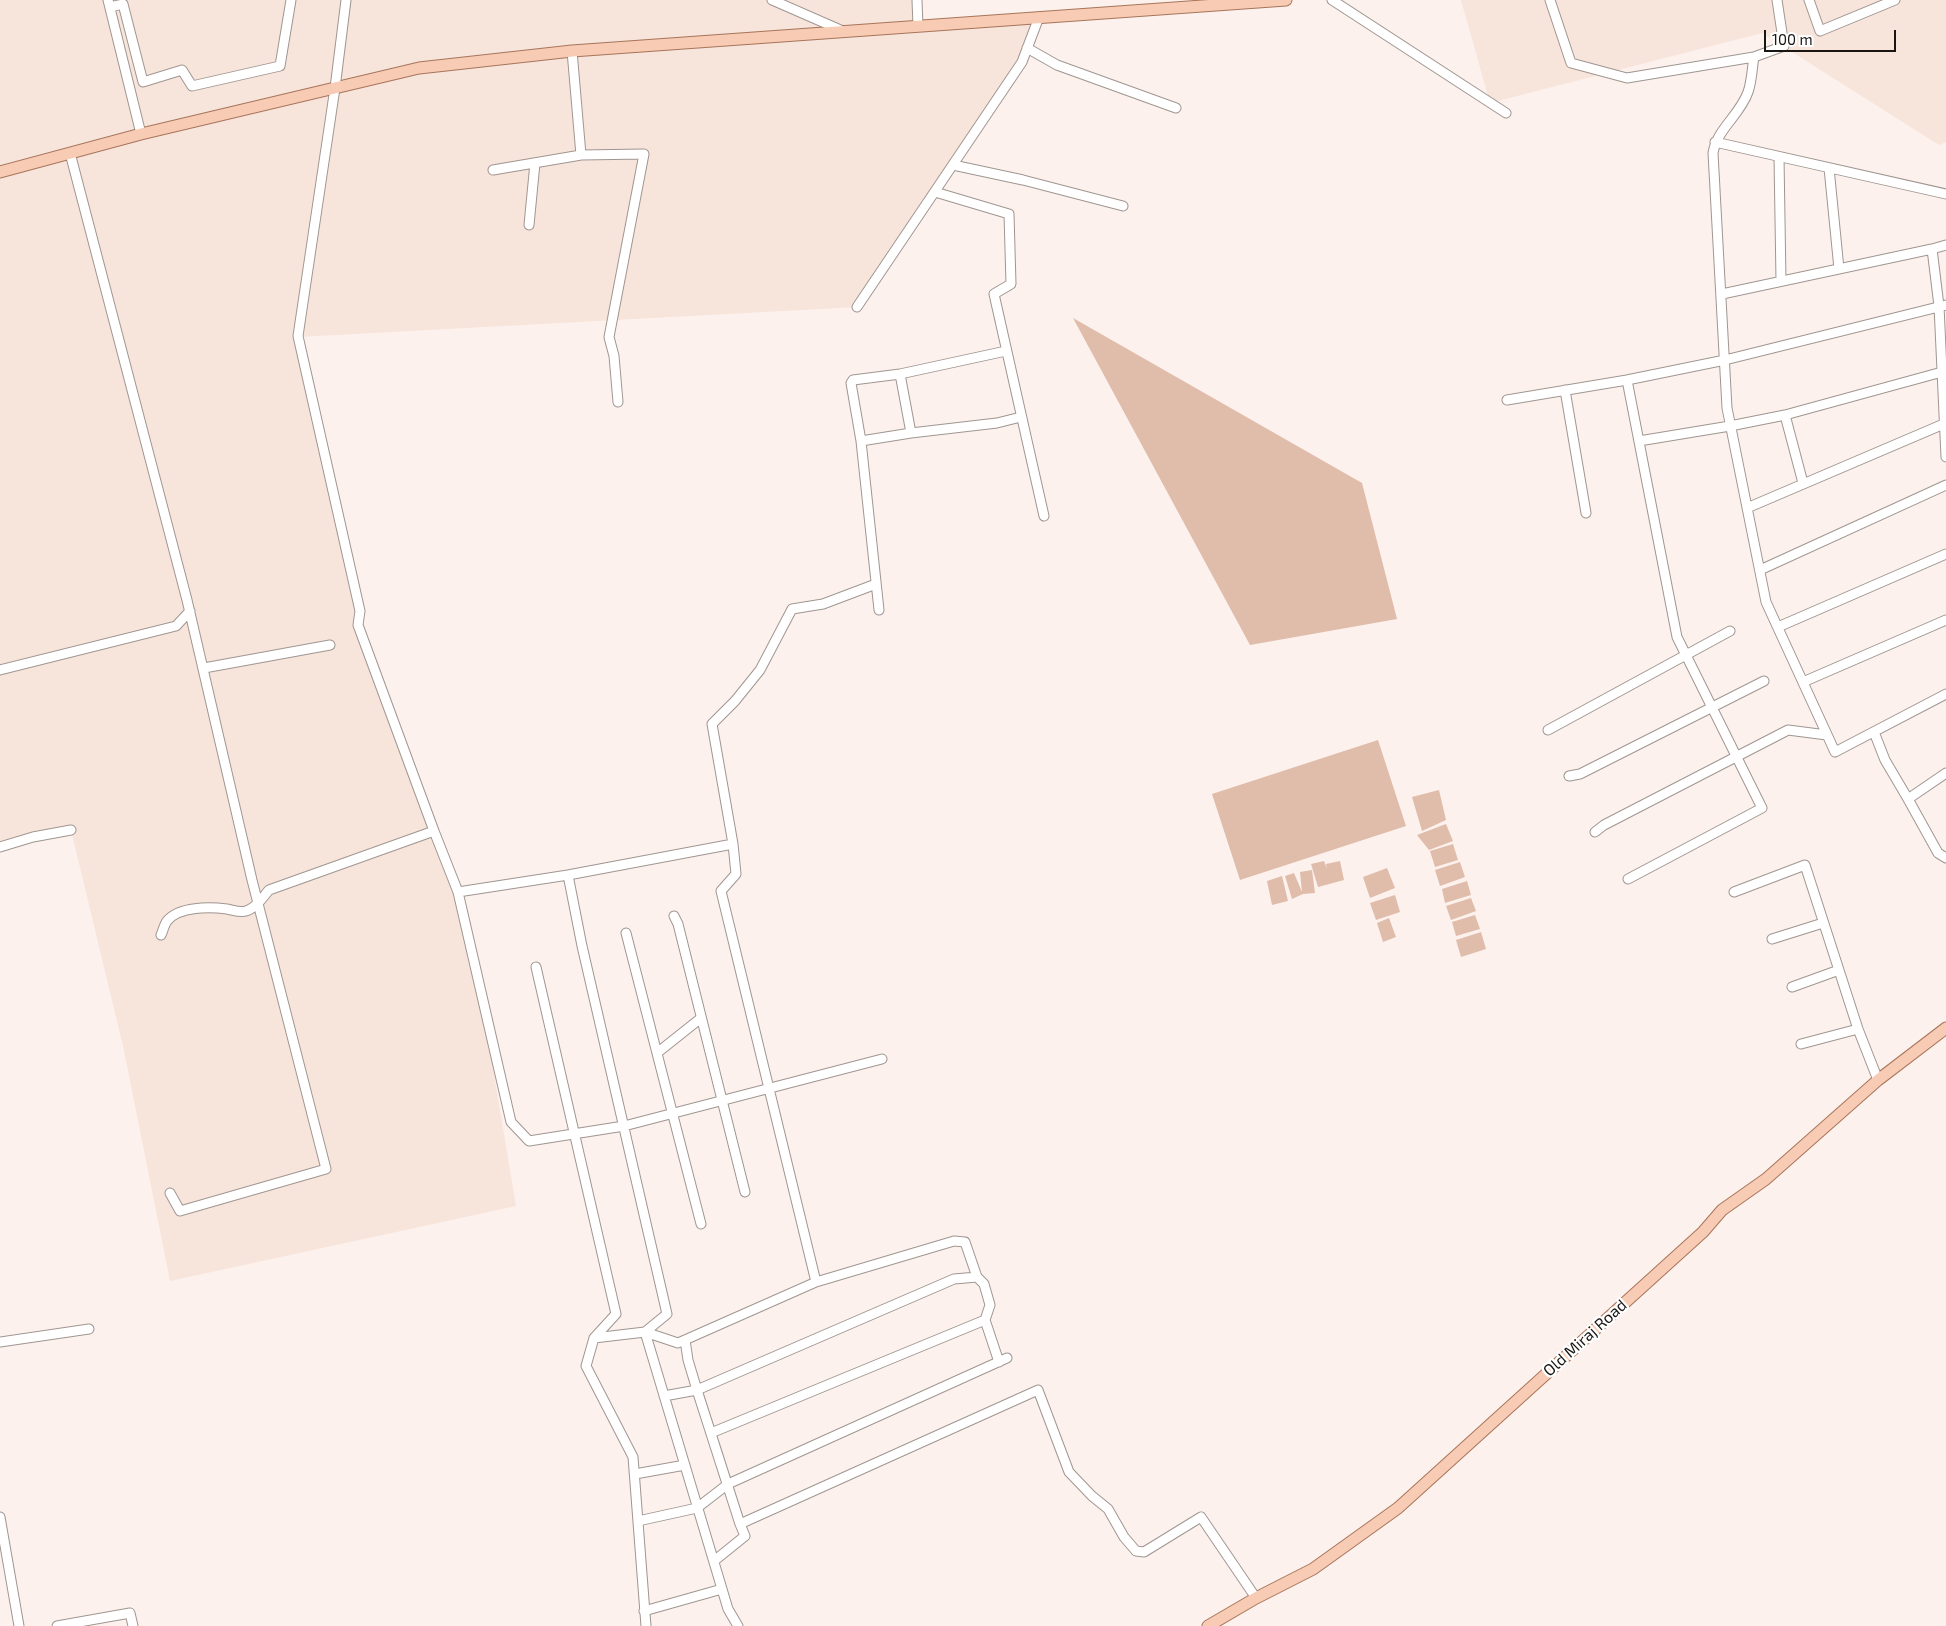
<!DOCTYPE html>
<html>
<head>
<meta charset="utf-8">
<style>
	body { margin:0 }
	#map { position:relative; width:1946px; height:1626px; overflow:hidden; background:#fcf1ec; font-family:"Exo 2",sans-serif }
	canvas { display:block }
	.scale { position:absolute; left:1764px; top:30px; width:132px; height:22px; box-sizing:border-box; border:2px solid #181513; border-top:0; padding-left:6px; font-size:15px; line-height:18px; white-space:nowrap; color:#181513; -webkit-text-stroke:4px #fff; paint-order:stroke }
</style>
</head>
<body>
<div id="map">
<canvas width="1946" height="1626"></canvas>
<div class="scale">100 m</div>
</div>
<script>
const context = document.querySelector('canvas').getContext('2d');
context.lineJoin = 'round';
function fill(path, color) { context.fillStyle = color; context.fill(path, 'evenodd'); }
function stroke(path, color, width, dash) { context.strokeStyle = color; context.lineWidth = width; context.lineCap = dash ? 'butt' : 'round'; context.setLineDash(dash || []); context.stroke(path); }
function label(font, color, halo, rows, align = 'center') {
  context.font = font + ' "Exo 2",sans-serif'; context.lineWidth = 4.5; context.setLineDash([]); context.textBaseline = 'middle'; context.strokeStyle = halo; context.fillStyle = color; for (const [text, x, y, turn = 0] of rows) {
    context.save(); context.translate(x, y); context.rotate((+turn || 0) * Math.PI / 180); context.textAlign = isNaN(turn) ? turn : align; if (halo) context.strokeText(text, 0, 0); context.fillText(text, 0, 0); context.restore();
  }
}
fill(new Path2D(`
	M 0,0 L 917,0 L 918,25 L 1039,17 L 1022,62 L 857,307 L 298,337 L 360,611 L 358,625 L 434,831 L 474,955 L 516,1206 L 170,1281 L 123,1046 L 71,830 L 0,847 Z
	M 1461,0 L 1946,0 L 1946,142 L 1939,145 L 1762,33 L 1490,103 Z`), '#f7e4db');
fill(new Path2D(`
	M 1073,318 L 1362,483 L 1397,619 L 1250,645 Z
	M 1378,740 L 1406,826 L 1240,880 L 1212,794 Z
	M 1439,790 L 1446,820 L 1422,831 L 1412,797 Z
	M 1446,824 L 1453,841 L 1429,850 L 1417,835 Z
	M 1453,844 L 1458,860 L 1435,867 L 1430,851 Z
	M 1324,861 L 1327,869 L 1326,864 L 1340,861 L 1344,880 L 1318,887 L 1311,864 Z
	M 1460,862 L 1465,877 L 1440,886 L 1435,870 Z
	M 1387,868 L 1395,888 L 1370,898 L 1363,877 Z
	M 1312,870 L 1315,893 L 1303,894 L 1292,899 L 1285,876 L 1294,873 L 1302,892 L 1300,872 Z
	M 1282,876 L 1288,901 L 1272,905 L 1267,881 Z
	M 1467,881 L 1471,895 L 1445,903 L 1442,889 Z
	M 1395,895 L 1400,912 L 1376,920 L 1370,903 Z
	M 1471,898 L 1476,911 L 1451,920 L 1446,906 Z
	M 1475,915 L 1480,929 L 1456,936 L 1452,922 Z
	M 1389,918 L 1396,937 L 1383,942 L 1377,923 Z
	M 1481,932 L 1486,949 L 1461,957 L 1456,940 Z`), '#e0bcab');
const minor = new Path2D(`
	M 108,0 L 141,134
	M 346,0 L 335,88 L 298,336 L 360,611 L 358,625 L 434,831
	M 772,0 L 843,31
	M 917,0 L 918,26
	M 1332,0 L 1506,113
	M 1550,0 L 1571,63 L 1627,78 L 1754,57 L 1784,46 L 1777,0
	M 1809,0 L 1820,31 L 1895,0
	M 110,7 L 123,4 L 143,82 L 182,70 L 192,86 L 280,66 L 291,0
	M 1027,48 L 1057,65 L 1176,108
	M 572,51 L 581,155 L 644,154 L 609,337 L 614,356 L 618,402
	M 1754,57 C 1752,68 1752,81 1748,92 C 1740,115 1717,129 1713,153 L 1727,408 L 1766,602 L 1835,752 L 1946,694
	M 1715,142 L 1946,194
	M 70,153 L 187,600 L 252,880 L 326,1169 L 180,1211 L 170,1193
	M 1779,157 L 1781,281
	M 953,165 L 1023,180 L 1123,206
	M 1829,168 L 1839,269
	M 493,170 L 581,155
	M 935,192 L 1009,214 L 1011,284 L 994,294 L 1044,516
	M 529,225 L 535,163
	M 1946,245 L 1932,249 L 1939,306 L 1946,457
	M 1722,294 L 1932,249
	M 857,307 L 1022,62 L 1039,17
	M 900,374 L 911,433
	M 1565,390 L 1586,513
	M 1507,400 L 1627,380
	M 1785,415 L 1803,483
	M 861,441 L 911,433 L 997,423 L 1021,417
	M 1639,441 L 1730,426 L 1785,415 L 1942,372
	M 1747,508 L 1946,423
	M 1760,570 L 1946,485
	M 879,610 L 861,441 L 851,383 L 853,380 L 900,374 L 1006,351
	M 1778,627 L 1946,554
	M 204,668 L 330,645
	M 0,670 L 176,626 L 190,611
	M 1803,682 L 1946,620
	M 1548,730 L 1730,631
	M 1874,732 L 1885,760 L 1908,799
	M 1946,773 L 1908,799 L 1938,853 L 1946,858
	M 1569,776 L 1580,774 L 1764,681
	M 1595,832 L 1604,825 L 1788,730 L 1827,735
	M 0,847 L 33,837 L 71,830
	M 568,875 L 582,946 L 667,1314 L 645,1332 L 728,1609 L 738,1626
	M 1628,879 L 1762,808 L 1677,637 L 1627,380 L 1725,360 L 1946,305
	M 458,892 L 568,875 L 733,844
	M 1734,892 L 1805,865 L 1858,1029 L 1878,1080
	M 674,916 L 678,924 L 745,1192
	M 626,933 L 701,1224
	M 161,935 C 163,931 164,925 167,921 C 179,906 210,907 227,909 C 233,910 240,913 246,911 C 256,908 263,897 269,890 L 434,831 L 458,892 L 511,1122 L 529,1141 L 624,1126 L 882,1059
	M 1772,939 L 1823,923
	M 536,967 L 616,1314 L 594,1338 L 586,1366 L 633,1457 L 646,1626
	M 1792,987 L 1839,970
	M 1801,1044 L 1858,1029
	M 657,1053 L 701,1018
	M 816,1282 L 954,1241 L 965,1242 L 977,1277 L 984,1284 L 990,1305 L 985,1320 L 999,1362
	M 594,1338 L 645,1332 L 678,1343 L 816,1282 L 721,891 L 736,874 L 733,844 L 712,724 L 735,701 L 760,670 L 792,609 L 823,604 L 876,584
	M 0,1342 L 89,1329
	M 664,1396 L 697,1390 L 688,1360 L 685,1340
	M 711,1433 L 985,1320
	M 635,1474 L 685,1465
	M 0,1517 L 19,1626
	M 638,1521 L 697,1508 L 728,1484 L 1007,1358
	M 740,1524 L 697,1390 L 954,1279 L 977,1277
	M 714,1561 L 745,1536 L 740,1524 L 1038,1390 L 1069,1472 L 1092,1496 L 1108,1509 L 1124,1537 L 1136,1551 L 1144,1552 L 1201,1517 L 1256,1598
	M 644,1611 L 722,1589
	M 57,1626 L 130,1613 L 133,1626`);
const major = new Path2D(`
	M 0,172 L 141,134 L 419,68 L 572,51 L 1286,0
	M 1208,1626 L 1256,1598 L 1313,1569 L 1398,1508 L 1703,1232 L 1722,1210 L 1766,1179 L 1878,1080 L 1946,1028`);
stroke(minor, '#a09691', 11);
stroke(major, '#a7755b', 13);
stroke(minor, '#fff', 9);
stroke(major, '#f8cbb4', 11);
label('16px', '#181513', '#fff', [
	["Old Miraj Road",1585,1338,-42]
]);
</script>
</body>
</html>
